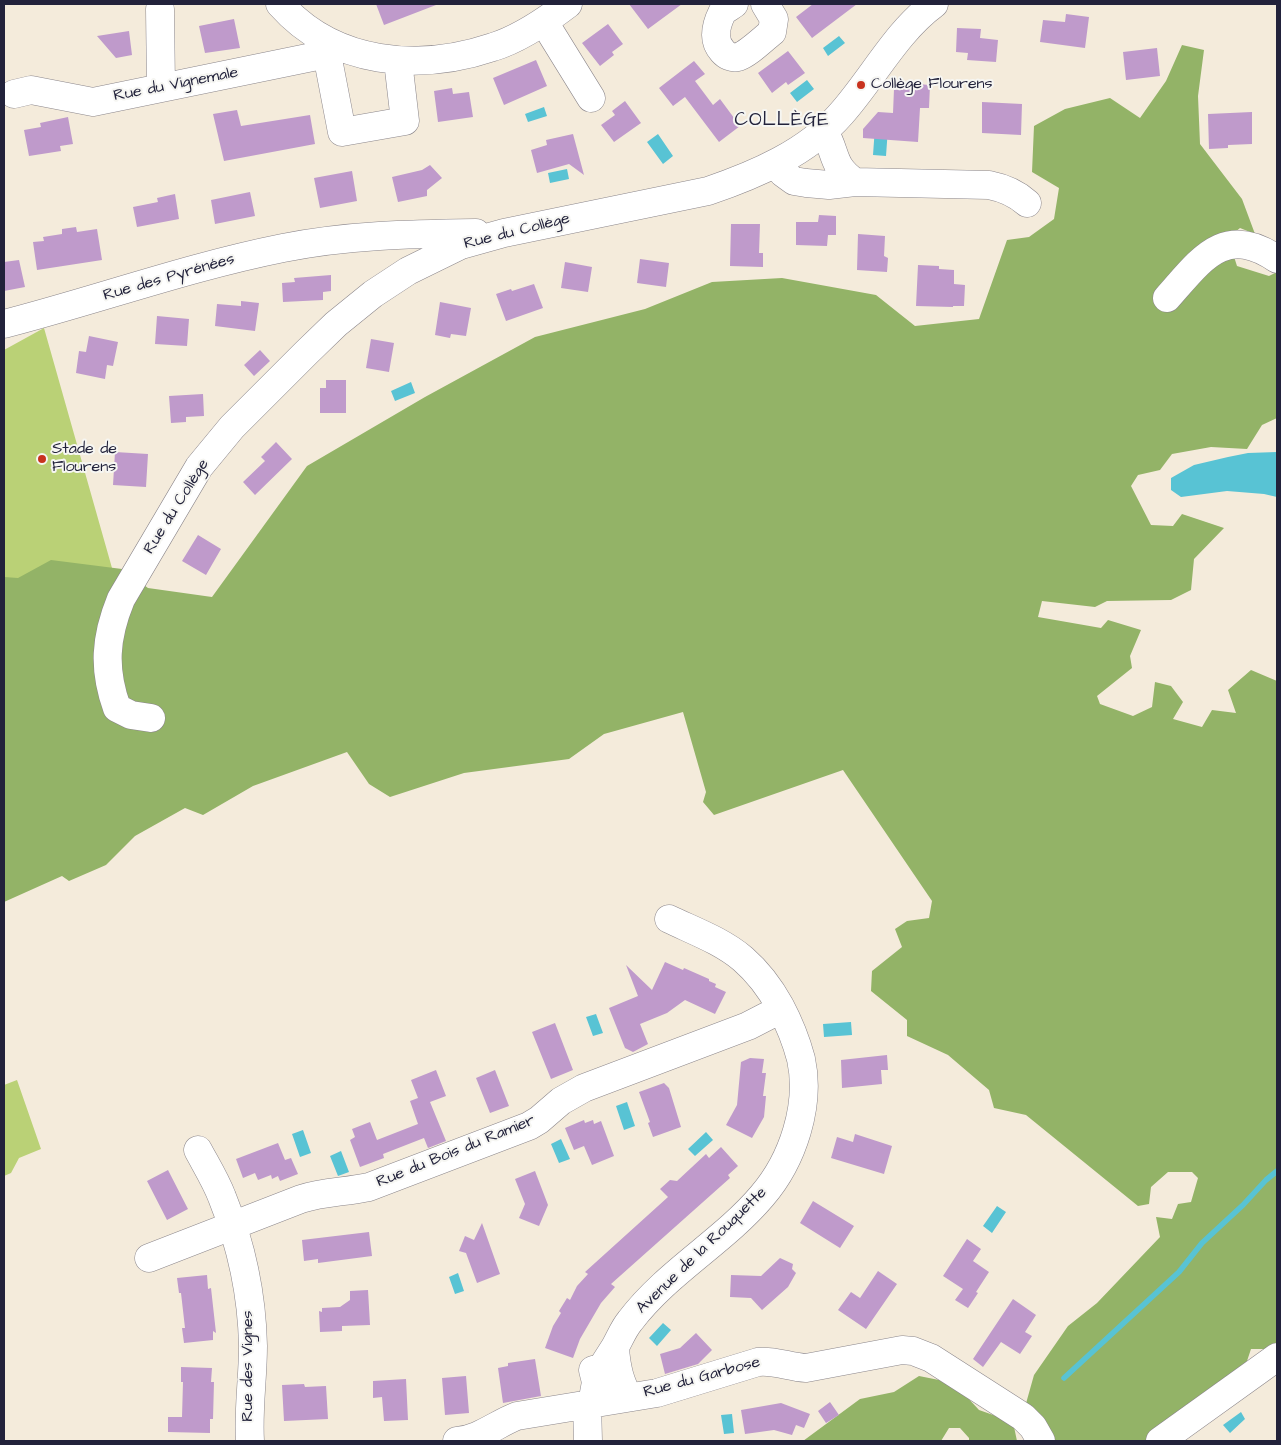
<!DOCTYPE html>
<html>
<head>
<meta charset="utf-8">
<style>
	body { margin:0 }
	#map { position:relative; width:1281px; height:1445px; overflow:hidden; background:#f4ebdb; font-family:"Architects Daughter",sans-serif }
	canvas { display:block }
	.frame { position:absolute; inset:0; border:5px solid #22223b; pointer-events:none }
</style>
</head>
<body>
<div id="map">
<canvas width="1281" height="1445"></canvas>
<div class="frame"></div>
</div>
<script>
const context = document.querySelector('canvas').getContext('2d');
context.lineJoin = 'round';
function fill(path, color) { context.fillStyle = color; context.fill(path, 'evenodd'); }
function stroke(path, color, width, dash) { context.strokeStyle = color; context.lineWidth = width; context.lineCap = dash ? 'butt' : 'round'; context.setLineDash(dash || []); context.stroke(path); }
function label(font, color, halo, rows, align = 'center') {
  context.font = font + ' "Architects Daughter",sans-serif'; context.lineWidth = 4; context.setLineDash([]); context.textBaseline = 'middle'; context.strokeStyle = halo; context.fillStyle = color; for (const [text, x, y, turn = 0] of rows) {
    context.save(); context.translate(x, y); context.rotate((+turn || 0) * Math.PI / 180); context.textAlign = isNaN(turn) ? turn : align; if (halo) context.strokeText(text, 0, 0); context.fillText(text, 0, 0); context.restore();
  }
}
fill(new Path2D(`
	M 44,328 L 112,568 L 4,593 L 4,350 Z
	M 17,1080 L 41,1149 L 19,1158 L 11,1173 L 4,1176 L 4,1085 Z`), '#bad176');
fill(new Path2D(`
	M 1182,45 L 1204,50 L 1198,96 L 1200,144 L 1242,199 L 1255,234 L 1240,228 L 1228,238 L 1237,266 L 1269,276 L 1277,272 L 1277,418 L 1262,425 L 1247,449 L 1211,447 L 1172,454 L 1160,470 L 1138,475 L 1131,486 L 1151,525 L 1173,526 L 1182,514 L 1224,528 L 1194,559 L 1191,590 L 1171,600 L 1107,601 L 1095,607 L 1042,601 L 1038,617 L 1101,628 L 1108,620 L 1141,630 L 1130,656 L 1132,668 L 1097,696 L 1100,704 L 1133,716 L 1152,707 L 1155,682 L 1171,686 L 1183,702 L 1173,719 L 1202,727 L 1212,710 L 1236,713 L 1228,690 L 1251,670 L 1277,681 L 1277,1346 L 1272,1349 L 1251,1349 L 1247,1361 L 1216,1390 L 1146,1441 L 1051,1441 L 1025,1407 L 1034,1375 L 1068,1326 L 1097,1303 L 1160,1237 L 1156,1217 L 1172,1219 L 1178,1204 L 1191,1202 L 1198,1178 L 1192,1172 L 1168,1172 L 1151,1187 L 1149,1204 L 1138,1206 L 1026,1115 L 994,1108 L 989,1090 L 948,1055 L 907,1036 L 907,1020 L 871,991 L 872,971 L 902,947 L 895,929 L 907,921 L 929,918 L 932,901 L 843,770 L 714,815 L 703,802 L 706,792 L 683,712 L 604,734 L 569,759 L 464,773 L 390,797 L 369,784 L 347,752 L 253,786 L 203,815 L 185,808 L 135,836 L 106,865 L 69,881 L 62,876 L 4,902 L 4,577 L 18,578 L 51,560 L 122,569 L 148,588 L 212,597 L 307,466 L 425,397 L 535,337 L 645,309 L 712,282 L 782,278 L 876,295 L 915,326 L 979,319 L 1007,240 L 1029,237 L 1054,219 L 1059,188 L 1032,172 L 1034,126 L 1065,109 L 1110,98 L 1140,118 L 1166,81 Z
	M 919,1376 L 954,1383 L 979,1410 L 1013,1422 L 1017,1441 L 969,1441 L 969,1438 L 960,1428 L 949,1428 L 941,1441 L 803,1441 L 860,1399 L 894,1392 Z`), '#93b367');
fill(new Path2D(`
	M 839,36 L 845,43 L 828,56 L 823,48 Z
	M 807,80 L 814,89 L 797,102 L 790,93 Z
	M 544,107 L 547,116 L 528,122 L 525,114 Z
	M 875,127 L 888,128 L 886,156 L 873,155 Z
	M 658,134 L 673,156 L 663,164 L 647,142 Z
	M 567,169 L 569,179 L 550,183 L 548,173 Z
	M 411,382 L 415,393 L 395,401 L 391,391 Z
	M 1277,452 L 1277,497 L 1264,494 L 1227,491 L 1181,497 L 1171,490 L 1171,478 L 1194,465 L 1228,457 L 1248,453 Z
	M 596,1014 L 603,1033 L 593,1036 L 586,1017 Z
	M 851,1022 L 852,1035 L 824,1037 L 823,1024 Z
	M 627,1102 L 635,1126 L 624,1130 L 616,1106 Z
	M 303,1130 L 311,1153 L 300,1157 L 292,1134 Z
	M 706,1132 L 713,1140 L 695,1156 L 688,1149 Z
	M 561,1139 L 570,1159 L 559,1163 L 551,1144 Z
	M 341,1151 L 349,1172 L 338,1176 L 330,1156 Z
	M 997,1206 L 1006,1212 L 992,1233 L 983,1226 Z
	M 458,1273 L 464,1291 L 455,1294 L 449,1277 Z
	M 663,1323 L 671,1330 L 657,1346 L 649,1338 Z
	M 1241,1412 L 1245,1419 L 1230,1433 L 1223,1425 Z
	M 732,1414 L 734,1433 L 724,1434 L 721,1415 Z`), '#58c3d4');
stroke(new Path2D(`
	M 1064,1378 L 1179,1272 L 1202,1243 L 1243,1205 L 1266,1180 L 1277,1171`), '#58c3d4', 5.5);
fill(new Path2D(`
	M 376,4 L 436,4 L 436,5 L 384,25 Z
	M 629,4 L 682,4 L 648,29 Z
	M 813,4 L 857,4 L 812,38 L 796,17 Z
	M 1066,14 L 1089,17 L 1085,48 L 1040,42 L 1043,20 L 1065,22 Z
	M 234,19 L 240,48 L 205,53 L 199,26 Z
	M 608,24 L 623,44 L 612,52 L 614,55 L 600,66 L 582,43 Z
	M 957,28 L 981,29 L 980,38 L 998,40 L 996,62 L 967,60 L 968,53 L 956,52 Z
	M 129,31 L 132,55 L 116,58 L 97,36 Z
	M 1157,48 L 1160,76 L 1126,80 L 1123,52 Z
	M 788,51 L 805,73 L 788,85 L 786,82 L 772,93 L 758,73 Z
	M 536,60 L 547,86 L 504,105 L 493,78 Z
	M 694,61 L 705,74 L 695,81 L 713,105 L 720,99 L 740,126 L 719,142 L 685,97 L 673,106 L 659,88 Z
	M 904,83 L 930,85 L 929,108 L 920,108 L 918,142 L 863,138 L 863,129 L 878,112 L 893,113 L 894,89 L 903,90 Z
	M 452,88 L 453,94 L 469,92 L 473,117 L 438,122 L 434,91 Z
	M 625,101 L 641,123 L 614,142 L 601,125 L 615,115 L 612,111 Z
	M 982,102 L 1022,104 L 1021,135 L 982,133 Z
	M 237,110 L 241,126 L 310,115 L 315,144 L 224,161 L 213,114 Z
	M 1252,112 L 1252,144 L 1228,145 L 1228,148 L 1209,149 L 1208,114 Z
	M 68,117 L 73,144 L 60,146 L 61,151 L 29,156 L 24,130 L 41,127 L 40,123 Z
	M 573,134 L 584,175 L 569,164 L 537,173 L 531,150 L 547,145 L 546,140 Z
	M 430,165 L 442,178 L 427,190 L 427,196 L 398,202 L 392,177 L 422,170 Z
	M 352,171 L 357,201 L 320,208 L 314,178 Z
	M 250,192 L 255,216 L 215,224 L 211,200 Z
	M 175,194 L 179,219 L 137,227 L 133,207 L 158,202 L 157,198 Z
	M 819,215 L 836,216 L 836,235 L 828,235 L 827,246 L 796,245 L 796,222 L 818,222 Z
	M 731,224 L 760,224 L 759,253 L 763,253 L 763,267 L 730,266 Z
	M 76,227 L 77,232 L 97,229 L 102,260 L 37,270 L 33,242 L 44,241 L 43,237 L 62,234 L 62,229 Z
	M 858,234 L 885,236 L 884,256 L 888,258 L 887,272 L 857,270 Z
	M 640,259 L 669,263 L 666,287 L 637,283 Z
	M 19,260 L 25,287 L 4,291 L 4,262 Z
	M 565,262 L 592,267 L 588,292 L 561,288 Z
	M 918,265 L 939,266 L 939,269 L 954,270 L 954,284 L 965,285 L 964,306 L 953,306 L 953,307 L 916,306 Z
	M 331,275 L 331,291 L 323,292 L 323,300 L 283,302 L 282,283 L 295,282 L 294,278 Z
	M 534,284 L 543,308 L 506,321 L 496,294 L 511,289 L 512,291 Z
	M 241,301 L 259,303 L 255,331 L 215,326 L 217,304 L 241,306 Z
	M 440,302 L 471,308 L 466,336 L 451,334 L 450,338 L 435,335 Z
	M 157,316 L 189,319 L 187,346 L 155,344 Z
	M 89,336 L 118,342 L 113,366 L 107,365 L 105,379 L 76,373 L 79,351 L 86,352 Z
	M 371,339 L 394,343 L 389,372 L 366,368 Z
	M 260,350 L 270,361 L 254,376 L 244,365 Z
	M 326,380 L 346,380 L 346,413 L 320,413 L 320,388 L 326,388 Z
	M 203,394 L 204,416 L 186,417 L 186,422 L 171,423 L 169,396 Z
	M 276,442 L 292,459 L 255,495 L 243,482 L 265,461 L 261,457 Z
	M 115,452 L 148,454 L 146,487 L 113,485 Z
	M 198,535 L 221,549 L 206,575 L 182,561 Z
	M 665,962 L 683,970 L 684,968 L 709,979 L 709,981 L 716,984 L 715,987 L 726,992 L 715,1014 L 685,1000 L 667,1013 L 640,1024 L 648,1044 L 633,1052 L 625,1048 L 609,1008 L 638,996 L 626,965 L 652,990 Z
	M 555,1023 L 573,1070 L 551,1079 L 532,1032 Z
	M 887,1055 L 888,1070 L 881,1070 L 882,1084 L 842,1088 L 841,1060 Z
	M 750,1058 L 764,1059 L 762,1073 L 766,1073 L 763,1096 L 766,1096 L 764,1117 L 752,1138 L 726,1125 L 737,1105 L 741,1062 Z
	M 436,1070 L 446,1096 L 430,1102 L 446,1141 L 428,1148 L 424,1138 L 383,1154 L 384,1158 L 360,1167 L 350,1140 L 355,1137 L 352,1129 L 370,1122 L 377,1140 L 418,1124 L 410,1101 L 418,1098 L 411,1080 Z
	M 495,1070 L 509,1106 L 490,1113 L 476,1078 Z
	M 664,1083 L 669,1088 L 681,1127 L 653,1137 L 648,1123 L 650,1122 L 639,1092 Z
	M 584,1120 L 585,1123 L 593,1120 L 594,1124 L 601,1121 L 614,1156 L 592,1165 L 584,1146 L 574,1150 L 565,1128 Z
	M 855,1134 L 892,1146 L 884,1174 L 831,1158 L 837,1137 L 853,1142 Z
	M 278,1143 L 285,1160 L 291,1158 L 298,1174 L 280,1181 L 278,1176 L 272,1179 L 271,1175 L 258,1180 L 255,1173 L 243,1178 L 236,1159 Z
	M 721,1147 L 738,1166 L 728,1175 L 730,1178 L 611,1284 L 615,1287 L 601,1303 L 580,1339 L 573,1358 L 545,1348 L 553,1326 L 561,1313 L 559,1311 L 567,1298 L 570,1300 L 577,1286 L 588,1274 L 585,1272 L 668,1197 L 660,1189 L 670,1180 L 677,1181 L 706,1154 L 709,1158 Z
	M 168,1170 L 188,1209 L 167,1220 L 147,1181 Z
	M 535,1171 L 548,1205 L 539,1226 L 519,1218 L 525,1204 L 515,1179 Z
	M 813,1201 L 854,1226 L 840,1248 L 800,1223 Z
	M 482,1223 L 500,1274 L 477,1283 L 466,1253 L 459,1251 L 465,1236 L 474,1240 Z
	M 369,1232 L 372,1256 L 318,1263 L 318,1259 L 304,1261 L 302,1240 Z
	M 967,1239 L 981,1249 L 973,1261 L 989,1272 L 976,1292 L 978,1293 L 968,1308 L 955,1300 L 963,1289 L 943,1276 Z
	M 780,1258 L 793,1264 L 792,1269 L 796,1273 L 788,1287 L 762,1310 L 751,1298 L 730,1297 L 731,1275 L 761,1276 Z
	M 878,1271 L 897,1284 L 866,1329 L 838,1310 L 851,1292 L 860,1298 Z
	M 207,1275 L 208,1289 L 211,1288 L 216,1333 L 213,1331 L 213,1340 L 184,1343 L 182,1328 L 185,1328 L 181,1293 L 179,1293 L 177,1278 Z
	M 368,1290 L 370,1325 L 342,1326 L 342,1331 L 320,1332 L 319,1311 L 322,1312 L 322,1308 L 340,1307 L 350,1300 L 350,1291 Z
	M 1013,1299 L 1036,1315 L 1025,1332 L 1032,1336 L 1020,1354 L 1001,1342 L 983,1367 L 973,1359 Z
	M 696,1333 L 712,1350 L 698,1364 L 665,1374 L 660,1354 L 680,1348 Z
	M 535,1359 L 541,1396 L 503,1403 L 498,1368 L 508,1366 L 508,1363 Z
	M 181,1367 L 212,1368 L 211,1382 L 214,1382 L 213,1419 L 210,1419 L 210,1433 L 168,1432 L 168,1417 L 182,1417 L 183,1382 L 181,1382 Z
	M 466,1376 L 469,1413 L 445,1415 L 442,1378 Z
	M 406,1379 L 408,1420 L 384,1421 L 382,1397 L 373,1398 L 373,1381 Z
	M 304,1384 L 305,1387 L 326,1386 L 328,1419 L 284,1421 L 282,1385 Z
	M 830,1402 L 839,1415 L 826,1423 L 818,1411 Z
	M 781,1403 L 810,1414 L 804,1428 L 796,1425 L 792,1435 L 774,1430 L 745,1434 L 741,1410 Z`), '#bf9acb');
const minor = new Path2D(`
	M 280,4 C 334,65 419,72 493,47 C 519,39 547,20 568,4
	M 734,4 C 730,7 725,9 722,13 C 719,19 716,28 716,35 C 716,46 726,60 738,57 C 748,54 763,39 772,32 L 774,19 L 765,4
	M 160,9 L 161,88
	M 544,22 L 591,98
	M 327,54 L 342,132 L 405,121 L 398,61
	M 14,94 L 31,90 L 93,102 L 327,54 L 333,45
	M 824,131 C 837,153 831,166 855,182
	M 776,163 L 783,173 L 794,181 L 806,183 L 829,185 L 855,182 L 989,185 C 1004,188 1016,193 1027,203
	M 1167,298 C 1201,260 1224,223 1277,259
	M 4,324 C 97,300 188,267 283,248 C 348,235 410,234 476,233
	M 151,718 L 131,715 L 117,708 C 103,669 105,638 121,599 L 199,467 L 232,427 L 306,353 L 336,324 L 373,294 L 408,271 L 461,245 L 504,233 L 708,191 C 755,175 807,153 841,114 C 873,78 896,32 934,4
	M 198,1150 C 206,1165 216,1181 222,1197 C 241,1244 252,1296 253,1346 C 253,1378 248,1409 250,1441
	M 149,1258 L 301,1199 C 323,1192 346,1192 369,1187 L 529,1126 L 539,1120 L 561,1101 L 584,1088 L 748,1026 L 781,1009
	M 615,1347 C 620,1338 624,1328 630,1321 C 667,1272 723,1242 762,1196 C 793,1160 811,1105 801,1059 C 796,1040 789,1023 780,1006 C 770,988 758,972 743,959 C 722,941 694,931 669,919
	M 587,1404 L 588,1441
	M 592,1404 L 596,1382 L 593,1370 L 601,1369 L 615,1347 C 616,1366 619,1382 629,1397
	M 457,1441 C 480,1439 496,1424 517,1416 L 657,1393 L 758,1362 C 774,1360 789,1367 806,1368 L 902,1350 L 913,1351 L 931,1358 L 1023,1417 L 1033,1427 L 1041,1441
	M 1160,1441 L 1277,1357`);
stroke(minor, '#8b868b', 29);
stroke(minor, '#fff', 28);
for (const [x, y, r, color] of [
	[861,85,5,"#c8321e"],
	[42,459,5,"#c8321e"]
]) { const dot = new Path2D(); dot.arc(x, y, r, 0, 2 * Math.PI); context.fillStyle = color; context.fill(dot); stroke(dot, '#f6f6f2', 2); }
label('16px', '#22223b', '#f6f6f2', [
	["Rue du Vignemale",176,85,-11],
	["Rue du Collège",517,232,-14],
	["Rue des Pyrénées",169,278,-16],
	["Rue du Collège",177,507,-58],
	["Rue du Bois du Ramier",456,1152,-22],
	["Avenue de la Rouquette",702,1251,-44],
	["Rue des Vignes",249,1366,-90],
	["Rue du Garbose",702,1378,-15]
]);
label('16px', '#22223b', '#f6f6f2', [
	["Collège Flourens",871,85],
	["Stade de",52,450],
	["Flourens",52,468]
], 'left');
context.letterSpacing = '1px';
label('19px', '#22223b', '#f6f6f2', [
	["COLLÈGE",782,121]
]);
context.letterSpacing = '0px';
</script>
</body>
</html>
